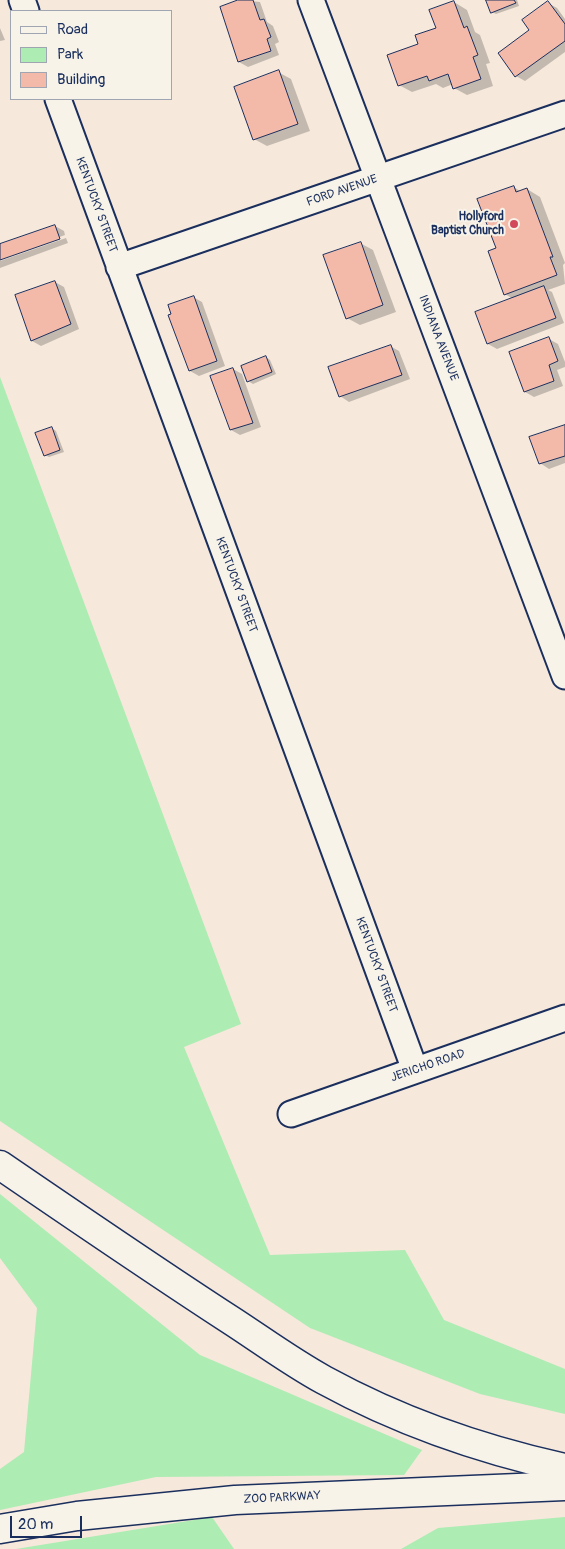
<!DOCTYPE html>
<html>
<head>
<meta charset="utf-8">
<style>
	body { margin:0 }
	#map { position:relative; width:565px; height:1549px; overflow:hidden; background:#f6e8db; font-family:Pangolin,sans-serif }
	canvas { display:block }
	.legend { position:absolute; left:10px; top:10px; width:162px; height:90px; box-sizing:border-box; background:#f7f3e8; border:1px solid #9fa5b1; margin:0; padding:6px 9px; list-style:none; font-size:15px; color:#1b2f5e }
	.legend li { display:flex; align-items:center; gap:10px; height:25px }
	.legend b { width:25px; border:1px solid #9fa5b1 }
	.scale { position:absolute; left:10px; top:1516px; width:72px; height:22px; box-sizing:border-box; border:2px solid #1b2f5e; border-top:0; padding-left:6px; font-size:15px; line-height:18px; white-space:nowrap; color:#1b2f5e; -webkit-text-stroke:4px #f7f3e8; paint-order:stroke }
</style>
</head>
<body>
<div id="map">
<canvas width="565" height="1549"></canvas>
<ul class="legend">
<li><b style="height:6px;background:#f7f3e8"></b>Road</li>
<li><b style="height:14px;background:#adecb3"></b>Park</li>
<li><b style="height:14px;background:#f3baa9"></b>Building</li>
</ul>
<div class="scale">20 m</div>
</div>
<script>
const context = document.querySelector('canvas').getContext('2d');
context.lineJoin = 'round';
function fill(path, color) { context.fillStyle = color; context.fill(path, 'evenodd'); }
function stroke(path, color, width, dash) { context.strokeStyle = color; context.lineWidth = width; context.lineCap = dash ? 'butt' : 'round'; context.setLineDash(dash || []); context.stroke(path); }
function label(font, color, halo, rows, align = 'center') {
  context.font = font + ' Pangolin,sans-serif'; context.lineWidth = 4; context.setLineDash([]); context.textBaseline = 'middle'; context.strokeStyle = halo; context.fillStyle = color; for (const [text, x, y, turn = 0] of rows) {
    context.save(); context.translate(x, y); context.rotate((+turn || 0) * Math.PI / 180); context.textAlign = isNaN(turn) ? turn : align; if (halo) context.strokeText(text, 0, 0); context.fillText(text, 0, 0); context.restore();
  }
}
fill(new Path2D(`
	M 0,377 L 241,1024 L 184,1047 L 270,1255 L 405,1250 L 444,1320 L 565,1369 L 565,1414 L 480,1394 L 310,1328 L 0,1121 Z
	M 0,1194 L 200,1355 L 422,1450 L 404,1475 L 156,1477 L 0,1510 L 0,1469 L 24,1452 L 37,1308 L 0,1258 Z
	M 212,1517 L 234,1549 L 16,1549 Z
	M 565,1517 L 565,1549 L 401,1549 L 438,1528 Z`), '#adecb3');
fill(new Path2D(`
	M 242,0 L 260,2 L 267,22 L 273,26 L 279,42 L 275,44 L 279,55 L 248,67 L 239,62 Z
	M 487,0 L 517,0 L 519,6 L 496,14 L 492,12 Z
	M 454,2 L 467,10 L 475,32 L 480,35 L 490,63 L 486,64 L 493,86 L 467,95 L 454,88 L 453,84 L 443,88 L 436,84 L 412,92 L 399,85 L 419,45 L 437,28 Z
	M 548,3 L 557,8 L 565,19 L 565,52 L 525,81 L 516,76 L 500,53 L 531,30 Z
	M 0,28 L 5,40 L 0,41 Z
	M 278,72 L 291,79 L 310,131 L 267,146 L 254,139 Z
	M 514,187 L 521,192 L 527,189 L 540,197 L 565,263 L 563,265 L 565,284 L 548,290 L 552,292 L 564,323 L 497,349 L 488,344 L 513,299 L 505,294 L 498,249 Z
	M 55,226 L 64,231 L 65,235 L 0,259 L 0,246 Z
	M 66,238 L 68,243 L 0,268 L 0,261 Z
	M 360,243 L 373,250 L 396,312 L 360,325 L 347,318 Z
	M 55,282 L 64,287 L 79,329 L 41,346 L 32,341 L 16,296 Z
	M 193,297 L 202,302 L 225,366 L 199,376 L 190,371 Z
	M 549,339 L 558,344 L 565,362 L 565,367 L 557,370 L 563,386 L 534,397 L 525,392 Z
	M 390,346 L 399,351 L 410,379 L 349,402 L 340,396 Z
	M 266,357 L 270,360 L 276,374 L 253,384 L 248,381 Z
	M 233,369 L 242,374 L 261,427 L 240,435 L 231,430 Z
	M 565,426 L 565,463 L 549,469 L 540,463 Z
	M 52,428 L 56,431 L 64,452 L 49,457 L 45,455 Z`), '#0003');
const building = new Path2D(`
	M 238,0 L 253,0 L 260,20 L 264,19 L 271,37 L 267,39 L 271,51 L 238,62 L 220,7 Z
	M 486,0 L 514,0 L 516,3 L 491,13 Z
	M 454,1 L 464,28 L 467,26 L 478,55 L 473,57 L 481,79 L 453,89 L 448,74 L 429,81 L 427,76 L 398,86 L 387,55 L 418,44 L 415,35 L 436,28 L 429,10 Z
	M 548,1 L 565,24 L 565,41 L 515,77 L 498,53 L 529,30 L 522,20 Z
	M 279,70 L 298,124 L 253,140 L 234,87 Z
	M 514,186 L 516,192 L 527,188 L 553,257 L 550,257 L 557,275 L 504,295 L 488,251 L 496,248 L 477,199 Z
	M 55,225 L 60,239 L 0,260 L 0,244 Z
	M 361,242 L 383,305 L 346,319 L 323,255 Z
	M 55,281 L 71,324 L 31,341 L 15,295 Z
	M 544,286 L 556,318 L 487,344 L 475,312 Z
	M 194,296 L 217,361 L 189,371 L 168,315 L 171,314 L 168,305 Z
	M 549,337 L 558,361 L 549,365 L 554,381 L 524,392 L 509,352 Z
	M 391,345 L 402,375 L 339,397 L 328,367 Z
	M 266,356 L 272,372 L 247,382 L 241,366 Z
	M 233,368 L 253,423 L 230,430 L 210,376 Z
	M 565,425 L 565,456 L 539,464 L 529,437 Z
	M 52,427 L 60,450 L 44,456 L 35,433 Z`);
fill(building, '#f3baa9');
stroke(building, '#1b2f5e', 1);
const street = new Path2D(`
	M 22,0 L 26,11
	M 311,0 L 565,676
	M 58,99 L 415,1070
	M 119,267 L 565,114
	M 291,1114 L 565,1018`);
const secondary = new Path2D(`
	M 0,1529 L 77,1516 L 235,1500 L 565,1486`);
const highway = new Path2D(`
	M 0,1165 C 76,1217 152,1269 229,1319 C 260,1339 291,1362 324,1380 C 399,1421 483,1450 565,1468`);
stroke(street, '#1b2f5e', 29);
stroke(secondary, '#1b2f5e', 31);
stroke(highway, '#1b2f5e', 31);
stroke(street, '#f7f3e8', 25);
stroke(secondary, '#f7f3e8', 28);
stroke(highway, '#f7f3e8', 28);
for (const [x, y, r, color] of [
	[514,224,5,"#d1495b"]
]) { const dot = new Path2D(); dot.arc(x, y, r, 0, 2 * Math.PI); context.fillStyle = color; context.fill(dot); stroke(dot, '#f7f3e8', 2); }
label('12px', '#1b2f5e', '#f7f3e8', [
	["FORD AVENUE",342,191,-19],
	["KENTUCKY STREET",96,205,70],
	["INDIANA AVENUE",438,338,69],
	["KENTUCKY STREET",236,585,70],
	["KENTUCKY STREET",376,965,70],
	["JERICHO ROAD",428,1066,-19],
	["ZOO PARKWAY",282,1498,-3]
]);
label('bold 12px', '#1b2f5e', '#f7f3e8', [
	["Hollyford",504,217],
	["Baptist Church",504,231]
], 'right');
</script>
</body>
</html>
